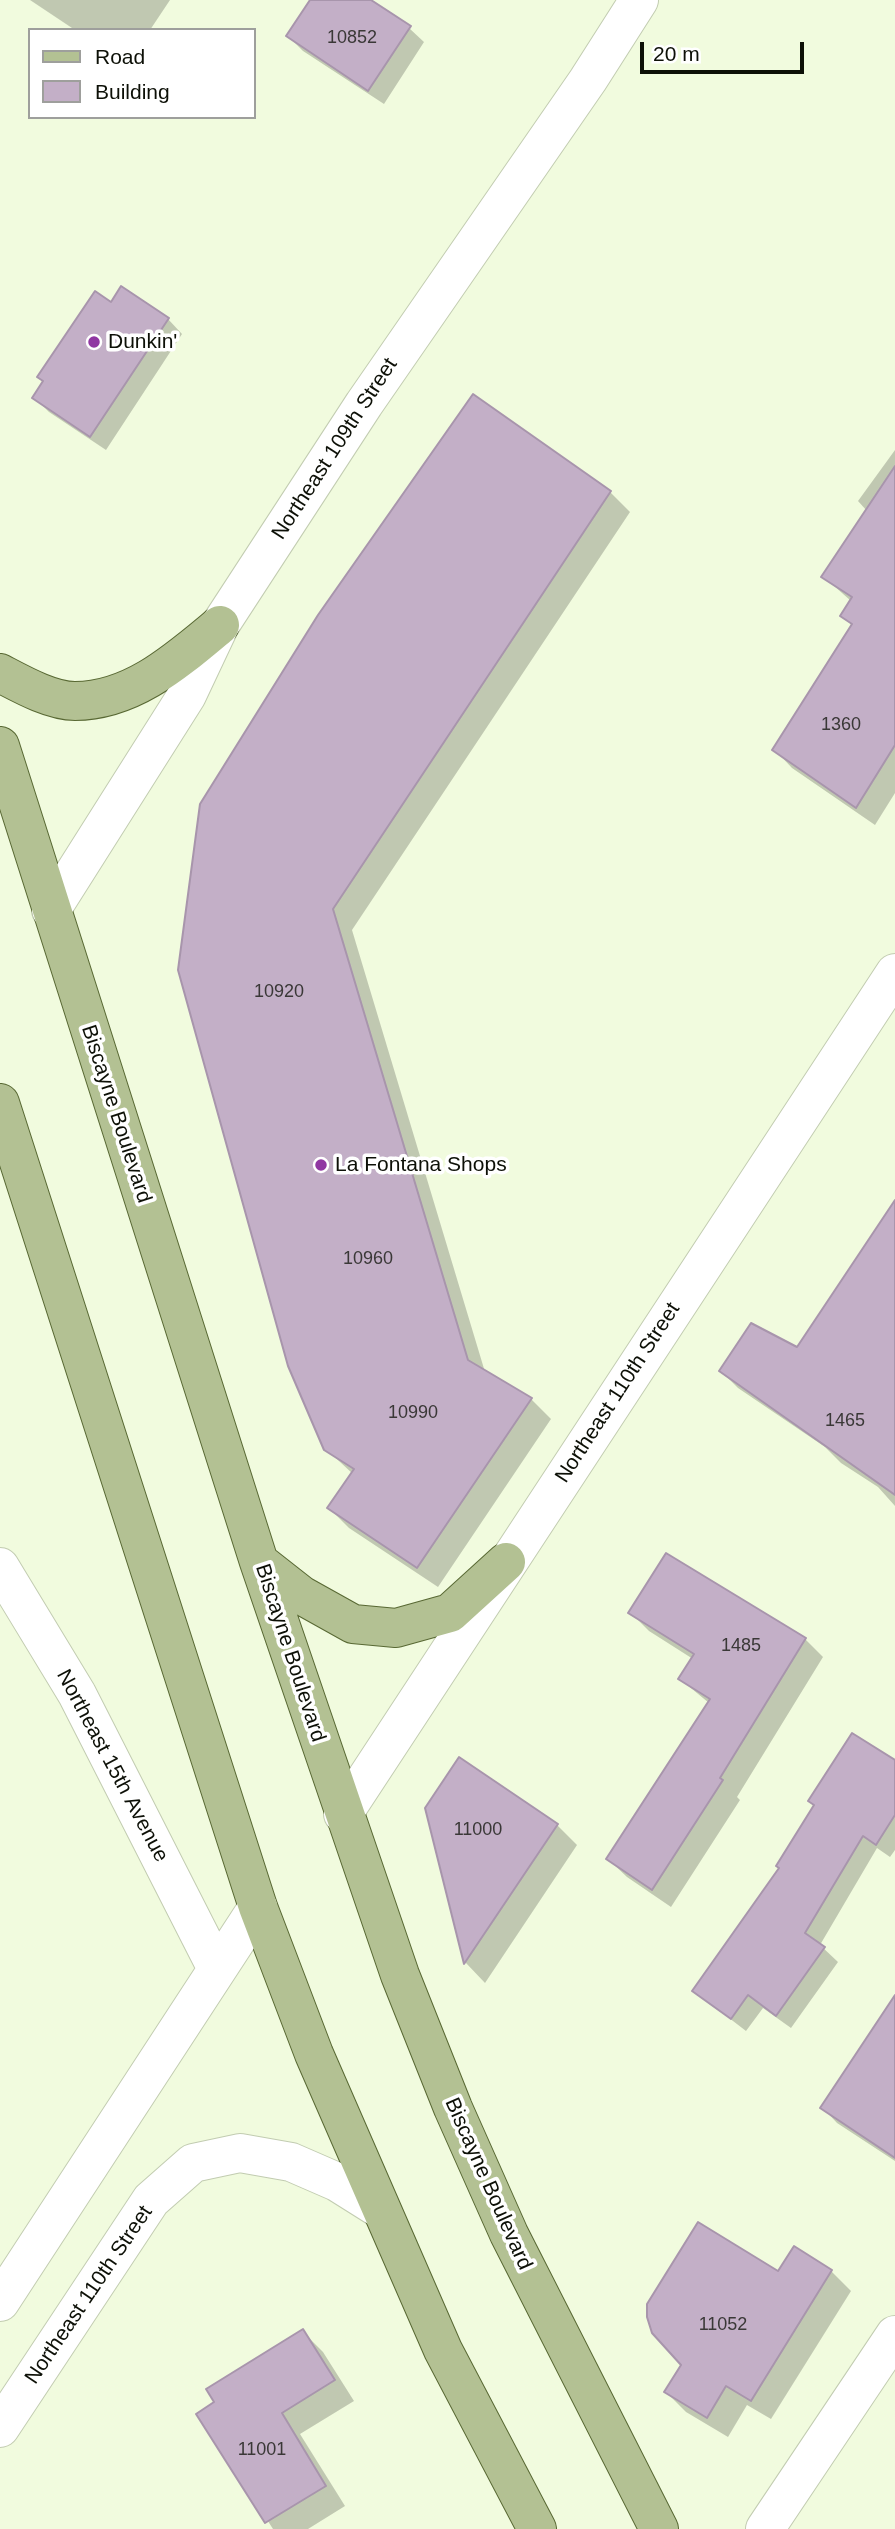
<!DOCTYPE html>
<html>
<head>
<meta charset="utf-8">
<style>
	body { margin:0 }
	#map { position:relative; width:895px; height:2529px; overflow:hidden; background:#f1fbde; font-family:Helvetica,sans-serif }
	canvas { display:block }
	.legend { position:absolute; left:28px; top:28px; width:228px; height:91px; box-sizing:border-box; background:#fff; border:2px solid #9e9f9c; margin:0; padding:9px 12px; list-style:none; font-size:21px; color:#0d1007 }
	.legend li { display:flex; align-items:center; gap:14px; height:35px }
	.legend b { width:35px; border:2px solid #9e9f9c }
	.scale { position:absolute; left:640px; top:42px; width:164px; height:32px; box-sizing:border-box; border:4px solid #0d1007; border-top:0; padding-left:9px; font-size:21px; line-height:24px; white-space:nowrap; color:#0d1007; -webkit-text-stroke:5px #fff; paint-order:stroke }
</style>
</head>
<body>
<div id="map">
<canvas width="895" height="2529"></canvas>
<ul class="legend">
<li><b style="height:9px;background:#b3c193"></b>Road</li>
<li><b style="height:19px;background:#c3afc7"></b>Building</li>
</ul>
<div class="scale">20 m</div>
</div>
<script>
const context = document.querySelector('canvas').getContext('2d');
context.lineJoin = 'round';
function fill(path, color) { context.fillStyle = color; context.fill(path, 'evenodd'); }
function stroke(path, color, width, dash) { context.strokeStyle = color; context.lineWidth = width; context.lineCap = dash ? 'butt' : 'round'; context.setLineDash(dash || []); context.stroke(path); }
function label(font, color, halo, rows, align = 'center') {
  context.font = font + ' Helvetica,sans-serif'; context.lineWidth = 7; context.setLineDash([]); context.textBaseline = 'middle'; context.strokeStyle = halo; context.fillStyle = color; for (const [text, x, y, turn = 0] of rows) {
    context.save(); context.translate(x, y); context.rotate((+turn || 0) * Math.PI / 180); context.textAlign = isNaN(turn) ? turn : align; if (halo) context.strokeText(text, 0, 0); context.fillText(text, 0, 0); context.restore();
  }
}
fill(new Path2D(`
	M 30,0 L 170,0 L 150,30 L 75,30 Z
	M 312,0 L 368,0 L 409,28 L 424,42 L 384,104 L 303,51 L 288,36 Z
	M 111,305 L 168,319 L 182,334 L 106,450 L 49,412 L 34,397 Z
	M 895,450 L 895,793 L 875,825 L 792,768 L 774,749 L 853,626 L 842,615 L 851,601 L 824,577 L 867,511 L 858,501 Z
	M 610,492 L 630,512 L 352,930 L 485,1372 L 531,1399 L 551,1419 L 438,1587 L 349,1528 L 329,1508 L 353,1474 L 326,1449 L 179,970 Z
	M 895,1252 L 895,1506 L 878,1487 L 841,1463 L 825,1447 L 738,1388 L 721,1371 L 797,1349 Z
	M 631,1613 L 805,1639 L 823,1657 L 737,1797 L 740,1800 L 671,1907 L 627,1877 L 608,1859 L 709,1703 L 680,1679 L 693,1659 L 649,1631 Z
	M 895,1762 L 895,1850 L 890,1857 L 877,1848 L 820,1945 L 838,1962 L 791,2028 L 763,2008 L 746,2031 L 694,1991 Z
	M 426,1809 L 557,1825 L 577,1845 L 485,1983 L 466,1963 Z
	M 895,1997 L 895,2161 L 837,2123 L 823,2108 Z
	M 831,2271 L 851,2291 L 771,2419 L 747,2405 L 728,2437 L 686,2412 L 666,2392 L 779,2273 Z
	M 303,2332 L 323,2352 L 354,2401 L 300,2434 L 345,2506 L 308,2529 L 273,2529 L 199,2414 Z`), '#0003');
const building = new Path2D(`
	M 310,0 L 371,0 L 411,26 L 368,91 L 286,36 Z
	M 121,286 L 169,318 L 90,437 L 32,398 L 43,381 L 37,377 L 95,291 L 111,302 Z
	M 473,394 L 611,491 L 333,909 L 468,1360 L 532,1398 L 417,1568 L 327,1508 L 354,1469 L 324,1450 L 288,1366 L 178,970 L 200,804 L 318,615 Z
	M 895,466 L 895,745 L 856,808 L 772,750 L 852,624 L 840,616 L 852,597 L 821,577 Z
	M 895,1200 L 895,1495 L 719,1371 L 751,1323 L 797,1347 Z
	M 666,1553 L 806,1638 L 720,1778 L 723,1780 L 652,1890 L 606,1859 L 710,1699 L 678,1679 L 694,1654 L 628,1613 Z
	M 852,1733 L 895,1760 L 895,1815 L 876,1845 L 863,1836 L 805,1933 L 825,1947 L 776,2016 L 748,1995 L 731,2019 L 692,1991 L 779,1868 L 776,1866 L 814,1805 L 808,1801 Z
	M 459,1757 L 558,1824 L 464,1964 L 425,1808 Z
	M 895,1995 L 895,2158 L 820,2108 Z
	M 698,2222 L 778,2271 L 794,2246 L 832,2270 L 751,2401 L 726,2386 L 707,2418 L 664,2392 L 681,2365 L 652,2333 L 647,2317 L 647,2304 Z
	M 303,2329 L 335,2380 L 282,2413 L 326,2486 L 265,2523 L 196,2414 L 214,2402 L 206,2389 Z`);
fill(building, '#c3afc7');
stroke(building, '#a895ac', 2);
const minor = new Path2D(`
	M 51,910 L 187,695 L 220,625 L 364,404 L 588,80 L 639,0
	M 0,1567 L 77,1694 L 217,1969
	M 343,1814 L 895,973
	M 0,2302 L 258,1907
	M 0,2428 L 151,2200 L 193,2163 L 240,2153 L 291,2162 L 337,2182 L 380,2209
	M 765,2529 L 895,2335`);
const major = new Path2D(`
	M 0,673 C 21,684 51,701 75,701 C 133,701 179,659 220,625
	M 0,746 L 259,1562 L 400,1975 L 453,2108 L 509,2234 L 659,2529
	M 0,1103 L 258,1907 L 314,2054 L 443,2350 L 537,2529
	M 259,1562 L 301,1595 L 353,1624 L 396,1628 L 450,1613 L 506,1562`);
stroke(minor, '#c2ccb1', 40);
stroke(major, '#586833', 40);
stroke(minor, '#fff', 38);
stroke(major, '#b3c193', 38);
for (const [x, y, r, color] of [
	[94,342,7,"#9036a2"],
	[321,1165,7,"#9036a2"]
]) { const dot = new Path2D(); dot.arc(x, y, r, 0, 2 * Math.PI); context.fillStyle = color; context.fill(dot); stroke(dot, '#fff', 2.5); }
label('18px', '#3a3837', null, [
	["10852",352,38],
	["1360",841,725],
	["10920",279,992],
	["10960",368,1259],
	["10990",413,1413],
	["1465",845,1421],
	["1485",741,1646],
	["11000",478,1830],
	["11052",723,2325],
	["11001",262,2450]
]);
label('21px', '#0d1007', '#fff', [
	["Dunkin'",108,342],
	["La Fontana Shops",335,1165]
], 'left');
label('21px', '#0d1007', '#fff', [
	["Northeast 109th Street",335,449,-57],
	["Biscayne Boulevard",116,1114,72],
	["Northeast 110th Street",618,1393,-57],
	["Biscayne Boulevard",290,1653,72],
	["Northeast 15th Avenue",112,1766,62],
	["Biscayne Boulevard",488,2184,66],
	["Northeast 110th Street",89,2295,-56]
]);
</script>
</body>
</html>
